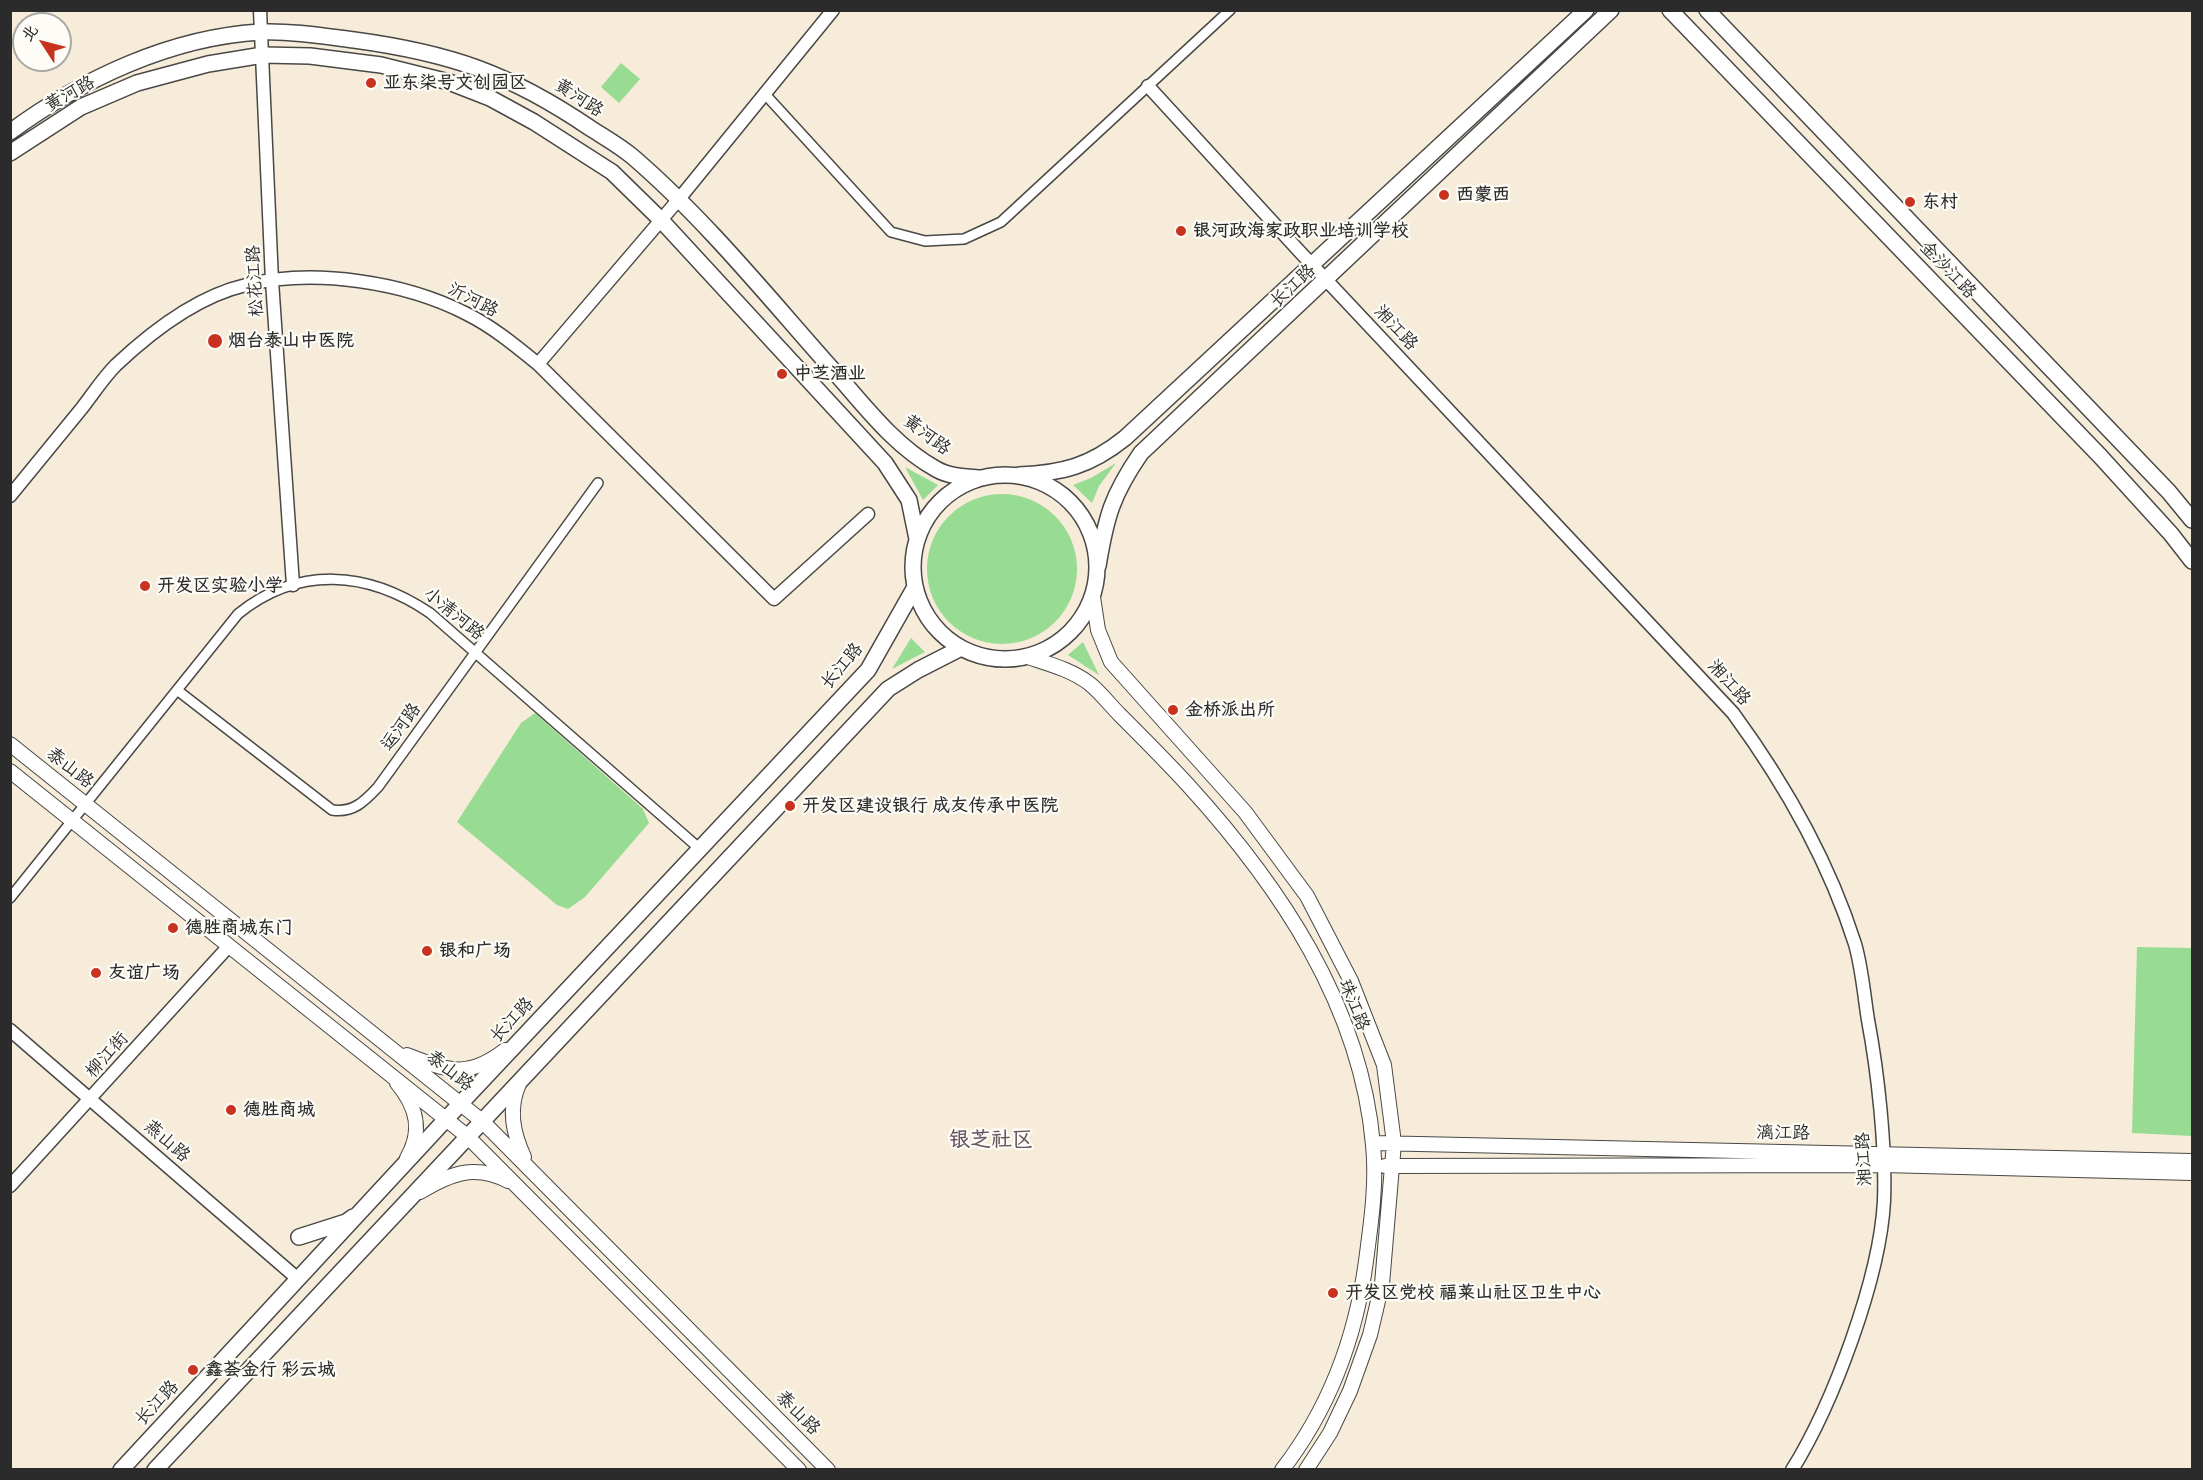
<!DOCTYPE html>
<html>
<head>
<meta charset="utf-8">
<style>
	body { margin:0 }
	#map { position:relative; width:2203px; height:1480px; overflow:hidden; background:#f6ecd9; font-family:Delius,"LXGW WenKai TC",sans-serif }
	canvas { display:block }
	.frame { position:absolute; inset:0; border:12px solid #2b2b2b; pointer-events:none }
	.north { position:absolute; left:12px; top:12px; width:60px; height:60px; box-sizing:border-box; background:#fdfcf7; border:2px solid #a9a8a5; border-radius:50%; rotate:306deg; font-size:16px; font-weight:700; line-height:24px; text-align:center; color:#2b2b2b }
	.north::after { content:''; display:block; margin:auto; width:21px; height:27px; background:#c8321e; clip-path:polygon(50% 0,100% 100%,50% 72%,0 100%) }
</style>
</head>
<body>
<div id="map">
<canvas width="2203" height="1480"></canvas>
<div class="frame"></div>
<div class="north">北</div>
</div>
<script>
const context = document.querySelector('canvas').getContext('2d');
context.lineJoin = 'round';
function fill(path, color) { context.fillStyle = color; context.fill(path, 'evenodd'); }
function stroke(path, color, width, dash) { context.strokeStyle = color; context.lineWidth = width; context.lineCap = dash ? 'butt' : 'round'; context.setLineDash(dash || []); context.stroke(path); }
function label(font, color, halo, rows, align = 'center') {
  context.font = font + ' Delius,"LXGW WenKai TC",sans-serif'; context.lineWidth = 4.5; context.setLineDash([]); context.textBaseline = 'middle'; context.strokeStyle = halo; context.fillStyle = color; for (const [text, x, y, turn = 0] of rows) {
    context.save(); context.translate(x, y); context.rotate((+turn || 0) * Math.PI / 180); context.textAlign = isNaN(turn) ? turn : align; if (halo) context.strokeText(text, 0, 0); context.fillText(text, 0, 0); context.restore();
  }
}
fill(new Path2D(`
	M 621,63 L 640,79 L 619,103 L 601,87 Z
	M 1116,463 L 1099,486 L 1092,503 L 1073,485 L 1091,478 Z
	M 905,467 L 938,485 L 923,500 Z
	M927 569a75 75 0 1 1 150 0a75 75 0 1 1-150 0Z
	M 911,638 L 925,652 L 892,669 Z
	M 1083,642 L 1099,675 L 1068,655 Z
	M 535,713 L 643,809 L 649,823 L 585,897 L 568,909 L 557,905 L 457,822 L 521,723 Z
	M 2137,947 L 2192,948 L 2192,1136 L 2132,1133 Z`), '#98db92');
const minor = new Path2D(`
	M 764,93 L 891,232 L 925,241 L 964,239 L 1001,222 L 1230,10
	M 177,690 L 332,810 C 353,813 364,802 378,787 L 598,483
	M 10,898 L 238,614 C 299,565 368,571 430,613 L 700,849`);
const tertiary = new Path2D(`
	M 260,10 L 272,281 L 293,585
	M 1148,86 L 1300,252 L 1733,713 C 1785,784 1828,859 1855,944 C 1862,968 1864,995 1868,1020 C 1878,1073 1886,1147 1884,1201 C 1880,1278 1833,1404 1792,1470
	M 538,364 L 679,199 L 833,10
	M 10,496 C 34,467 58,437 82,408 C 93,394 103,378 116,365 C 151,332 198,296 246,285 C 314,268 405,282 467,314 C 493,327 516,346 538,364 L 774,599 L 868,514
	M 10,1030 L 298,1279
	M 10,1186 L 228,947`);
const secondary = new Path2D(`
	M 1093,597 L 1098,630 L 1111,662 L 1245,812 L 1307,896 L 1351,981 L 1384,1065 L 1394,1143 L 1382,1284 L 1370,1335 L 1350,1391 L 1330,1433 L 1306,1470
	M 1028,657 C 1049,664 1072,670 1090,684 C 1101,693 1110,705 1120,715 C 1143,738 1166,761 1188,785 C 1279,885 1361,1005 1373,1145 C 1377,1183 1371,1223 1366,1261 C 1356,1336 1329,1409 1282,1470
	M 10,744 L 482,1121 L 828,1470
	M 10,771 L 467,1136 L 799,1470
	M 407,1055 C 448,1071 468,1079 505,1050
	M 397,1083 C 417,1107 423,1131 407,1158
	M 519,1084 C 508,1109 513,1133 524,1157
	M 1373,1143 L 2192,1161
	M 1385,1166 L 1883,1165 L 2192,1173
	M 420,1192 C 451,1173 475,1164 508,1181`);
const primary = new Path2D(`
	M 1670,10 L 2100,456 L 2171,534 L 2192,561
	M 1707,10 L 2169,492 L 2192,520
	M 10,132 C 82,79 171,37 261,32 C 292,31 323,36 354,40 C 450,53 509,73 590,128 C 604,137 620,146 633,157 C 706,220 768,297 832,369 C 863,404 894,446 936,469 C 950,477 966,477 981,478
	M 10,153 L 81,107 L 137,83 L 208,64 L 263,55 L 310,56 L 381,65 L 449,82 L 490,98 L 534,122 L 612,172 L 660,219 L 885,463 L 909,500 L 917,539
	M 1019,475 C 1063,473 1090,466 1125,438 L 1586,10
	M913 567a92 92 0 1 1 184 0a92 92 0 1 1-184 0Z
	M 1098,566 C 1106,517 1112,495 1141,453 L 1611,10
	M 299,1237 L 346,1222 L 353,1217
	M 121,1470 L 461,1103 L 868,670 L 915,587
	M 155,1470 L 888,689 L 918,670 L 961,648`);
stroke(minor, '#494845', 12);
stroke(tertiary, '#494845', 15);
stroke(secondary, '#494845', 16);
stroke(primary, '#494845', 18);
stroke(minor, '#fff', 9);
stroke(tertiary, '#fff', 12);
stroke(secondary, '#fff', 14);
stroke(primary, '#fff', 15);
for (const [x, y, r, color] of [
	[371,83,6,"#c8321e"],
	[1444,195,6,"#c8321e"],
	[1910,202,6,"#c8321e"],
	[1181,231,6,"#c8321e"],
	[215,341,8,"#c8321e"],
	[782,374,6,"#c8321e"],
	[145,586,6,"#c8321e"],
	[1173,710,6,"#c8321e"],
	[790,806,6,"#c8321e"],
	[173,928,6,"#c8321e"],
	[427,951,6,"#c8321e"],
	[96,973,6,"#c8321e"],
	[231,1110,6,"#c8321e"],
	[1333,1293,6,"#c8321e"],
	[193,1370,6,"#c8321e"]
]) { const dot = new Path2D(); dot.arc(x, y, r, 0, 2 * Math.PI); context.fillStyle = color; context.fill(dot); stroke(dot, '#fdfcf7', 2); }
label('bold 18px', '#2b2b2b', '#fdfcf7', [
	["亚东柒号文创园区",383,83],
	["西蒙西",1456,195],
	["东村",1922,202],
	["银河政海家政职业培训学校",1193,231],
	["烟台泰山中医院",228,341],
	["中芝酒业",794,374],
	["开发区实验小学",157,586],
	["金桥派出所",1185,710],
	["开发区建设银行 成友传承中医院",802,806],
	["德胜商城东门",185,928],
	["银和广场",439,951],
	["友谊广场",108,973],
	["德胜商城",243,1110],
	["开发区党校 福莱山社区卫生中心",1345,1293],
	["鑫荟金行 彩云城",205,1370]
], 'left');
label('18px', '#2b2b2b', '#fdfcf7', [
	["黄河路",70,94,-29],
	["黄河路",579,98,33],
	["金沙江路",1948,270,46],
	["松花江路",255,281,-93],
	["长江路",1293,286,-43],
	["沂河路",473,300,27],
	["湘江路",1396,328,47],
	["黄河路",927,435,37],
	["小清河路",454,614,39],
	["长江路",842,666,-50],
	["湘江路",1729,683,48],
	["运河路",401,727,-54],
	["泰山路",70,768,38],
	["珠江路",1354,1005,68],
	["长江路",512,1020,-47],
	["柳江街",107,1055,-48],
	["泰山路",450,1071,38],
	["漓江路",1783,1133,1],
	["燕山路",167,1141,41],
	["湘江路",1864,1159,-93],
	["长江路",157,1403,-47],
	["泰山路",798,1413,45]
]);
label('bold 21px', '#6a5660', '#fdfcf7', [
	["银芝社区",991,1140]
]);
</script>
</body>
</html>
